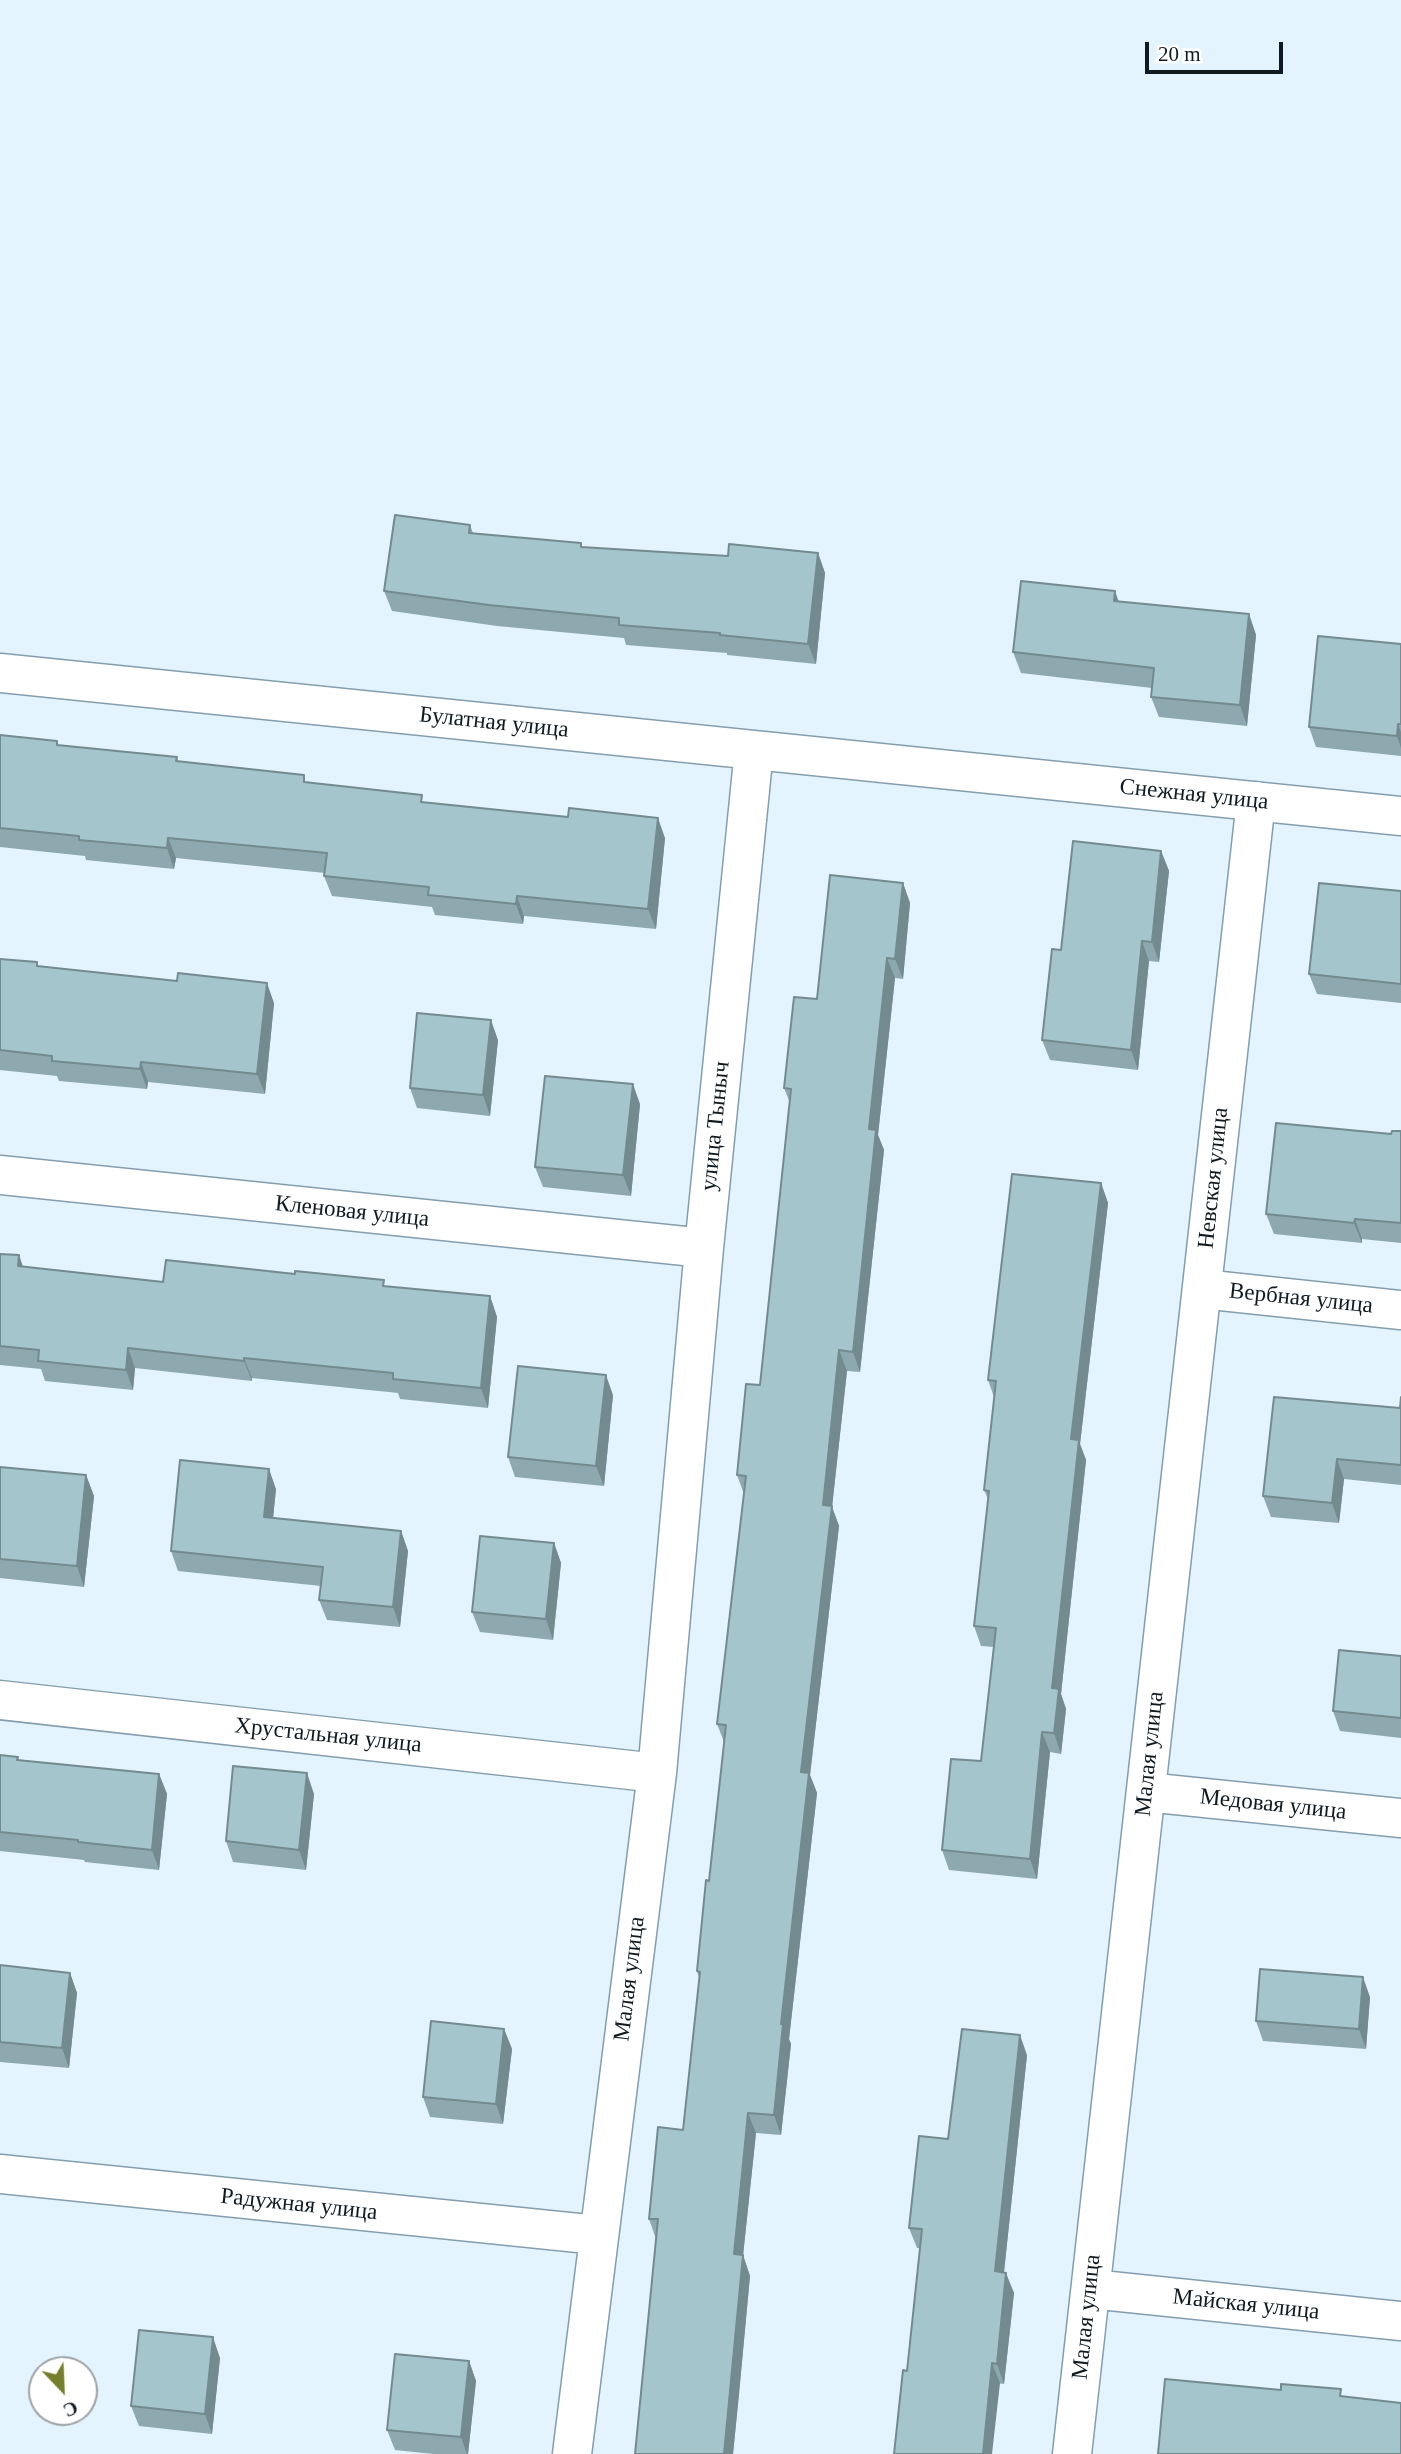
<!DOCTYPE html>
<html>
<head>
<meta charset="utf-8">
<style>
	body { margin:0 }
	#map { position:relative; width:1401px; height:2454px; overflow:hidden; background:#e4f4ff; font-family:Georgia,serif }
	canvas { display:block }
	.north { position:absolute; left:28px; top:2356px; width:70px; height:70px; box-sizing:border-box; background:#fff; border:2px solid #9fa3a6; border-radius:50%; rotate:157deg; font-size:19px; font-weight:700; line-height:28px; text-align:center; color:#101a20 }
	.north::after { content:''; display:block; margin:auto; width:24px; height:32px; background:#767f2b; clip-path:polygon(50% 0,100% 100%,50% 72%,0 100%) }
	.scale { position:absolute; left:1145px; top:42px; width:138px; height:32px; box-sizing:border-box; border:4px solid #101a20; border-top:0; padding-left:9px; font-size:21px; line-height:24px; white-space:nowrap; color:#101a20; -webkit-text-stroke:5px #fff; paint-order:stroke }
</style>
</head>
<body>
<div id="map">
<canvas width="1401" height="2454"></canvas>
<div class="north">С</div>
<div class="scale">20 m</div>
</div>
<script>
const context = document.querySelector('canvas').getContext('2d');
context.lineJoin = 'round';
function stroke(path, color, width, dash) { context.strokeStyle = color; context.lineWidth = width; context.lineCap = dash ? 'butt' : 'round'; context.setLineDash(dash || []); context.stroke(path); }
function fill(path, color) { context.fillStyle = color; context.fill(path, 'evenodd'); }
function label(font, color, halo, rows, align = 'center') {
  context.font = font + ' Georgia,serif'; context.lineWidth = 7; context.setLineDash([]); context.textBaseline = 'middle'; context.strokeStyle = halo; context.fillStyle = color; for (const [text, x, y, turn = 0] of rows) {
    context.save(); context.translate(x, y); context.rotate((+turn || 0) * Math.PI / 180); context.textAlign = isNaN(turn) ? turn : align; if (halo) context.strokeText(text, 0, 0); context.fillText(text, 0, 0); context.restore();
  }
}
const minor = new Path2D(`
	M 0,673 L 1401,816
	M 0,1175 L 704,1248
	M 1202,1289 L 1401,1310
	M 0,1700 L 657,1773
	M 1146,1792 L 1401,1818
	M 0,2174 L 598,2235
	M 1091,2289 L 1401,2321
	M 572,2454 L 657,1773 L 704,1248 L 754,750
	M 1072,2454 L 1256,801`);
stroke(minor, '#849dad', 41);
stroke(minor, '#fff', 38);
fill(new Path2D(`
	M 470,525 L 473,533 L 582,547 L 728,556 L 818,553 L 825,573 L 816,664 L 727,655 L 727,653 L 626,645 L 624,638 L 497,626 L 392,611 L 384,591 Z
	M 1119,602 L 1249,614 L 1256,635 L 1247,726 L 1159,717 L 1151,697 L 1152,688 L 1021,673 L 1013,652 Z
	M 1401,644 L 1401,756 L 1316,747 L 1309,727 Z
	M 0,735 L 59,745 L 177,757 L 178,761 L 425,803 L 665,838 L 656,929 L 524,916 L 523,924 L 435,915 L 432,907 L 332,896 L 324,876 L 325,873 L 176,858 L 174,869 L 86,860 L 85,856 L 0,847 Z
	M 1161,851 L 1169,871 L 1159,962 L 1149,961 L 1138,1070 L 1050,1060 L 1042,1040 L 1061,950 Z
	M 903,883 L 910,903 L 903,979 L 895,978 L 878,1135 L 884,1150 L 860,1372 L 847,1371 L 832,1507 L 839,1526 L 810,1775 L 817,1793 L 789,2039 L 791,2044 L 781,2135 L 756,2133 L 743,2255 L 750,2276 L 733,2454 L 635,2454 L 656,2239 L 649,2219 L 683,2130 L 699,1978 L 697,1971 L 709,1881 L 724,1742 L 717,1724 L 744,1494 L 737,1475 L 760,1385 L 790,1103 L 784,1088 L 817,999 Z
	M 1401,891 L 1401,1003 L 1317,994 L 1309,974 Z
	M 0,959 L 39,966 L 274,1003 L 265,1094 L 148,1082 L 147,1089 L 59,1081 L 57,1076 L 0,1070 Z
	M 498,1040 L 490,1116 L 417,1108 L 410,1088 Z
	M 640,1104 L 631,1196 L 543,1187 L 535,1167 Z
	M 1401,1131 L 1401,1243 L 1362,1239 L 1362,1243 L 1274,1234 L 1266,1214 L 1391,1134 Z
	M 1101,1183 L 1108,1203 L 1080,1444 L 1086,1460 L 1061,1694 L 1066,1709 L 1061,1754 L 1050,1752 L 1037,1879 L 949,1870 L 942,1850 L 981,1761 L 994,1647 L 981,1646 L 974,1626 L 988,1499 L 984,1490 L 994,1397 L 988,1380 Z
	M 0,1254 L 19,1255 L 23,1267 L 163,1282 L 386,1286 L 490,1296 L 497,1317 L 488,1408 L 400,1399 L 398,1393 L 252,1378 L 252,1381 L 135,1368 L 133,1390 L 45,1381 L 41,1369 L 0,1365 Z
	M 613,1395 L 604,1486 L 515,1477 L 508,1457 Z
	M 1401,1397 L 1401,1485 L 1344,1479 L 1339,1523 L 1271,1517 L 1263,1496 L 1400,1408 Z
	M 0,1467 L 86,1475 L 94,1496 L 84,1587 L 0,1578 Z
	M 276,1489 L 273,1518 L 401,1531 L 408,1551 L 400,1627 L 327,1620 L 319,1600 L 321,1586 L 178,1571 L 171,1551 Z
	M 554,1543 L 561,1563 L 553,1640 L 480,1632 L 472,1612 Z
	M 1401,1656 L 1401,1738 L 1340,1731 L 1333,1711 Z
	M 0,1755 L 18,1757 L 19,1760 L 159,1774 L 167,1794 L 159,1870 L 85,1862 L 84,1860 L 0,1851 Z
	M 314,1794 L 306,1870 L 233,1862 L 226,1841 Z
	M 0,1965 L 70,1973 L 77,1993 L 69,2068 L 0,2062 Z
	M 1370,1997 L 1366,2049 L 1263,2041 L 1256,2021 Z
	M 504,2029 L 512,2049 L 503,2124 L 430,2117 L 423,2097 Z
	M 1027,2055 L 1004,2272 L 1014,2293 L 1004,2384 L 907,2371 L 920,2248 L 917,2248 L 909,2228 L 948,2139 Z
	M 220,2358 L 212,2434 L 139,2426 L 131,2406 Z
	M 469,2361 L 476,2381 L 468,2454 L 433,2454 L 395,2450 L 387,2430 Z`), '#8da9af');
fill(new Path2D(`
	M 818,553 L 825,573 L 816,664 L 808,644 Z
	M 1115,591 L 1122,611 L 1114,601 Z
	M 1249,614 L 1256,635 L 1247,726 L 1240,705 Z
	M 1398,724 L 1401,732 L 1401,748 L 1397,736 Z
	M 658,818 L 665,838 L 656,929 L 648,909 Z
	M 168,838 L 176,858 L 174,869 L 167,848 Z
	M 1161,851 L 1169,871 L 1159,962 L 1152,942 Z
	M 903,883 L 910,903 L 903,979 L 895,959 Z
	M 517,896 L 524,916 L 523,924 L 516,904 Z
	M 1142,941 L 1149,961 L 1138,1070 L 1131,1050 Z
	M 887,958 L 895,978 L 878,1135 L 884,1150 L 860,1372 L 853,1352 L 869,1129 Z
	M 267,983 L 274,1003 L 265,1094 L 257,1074 Z
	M 491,1020 L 498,1040 L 490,1116 L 483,1095 Z
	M 141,1062 L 148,1082 L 147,1089 L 140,1069 Z
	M 633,1084 L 640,1104 L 631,1196 L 623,1175 Z
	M 1101,1183 L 1108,1203 L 1080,1444 L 1086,1460 L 1061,1694 L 1066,1709 L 1061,1754 L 1054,1733 L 1052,1688 L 1071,1439 Z
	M 1355,1219 L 1362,1239 L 1362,1243 L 1354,1223 Z
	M 19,1255 L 26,1276 L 18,1266 Z
	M 490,1296 L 497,1317 L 488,1408 L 481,1388 Z
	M 128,1348 L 135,1368 L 133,1390 L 126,1370 Z
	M 839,1350 L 847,1371 L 832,1507 L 839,1526 L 810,1775 L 817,1793 L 789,2039 L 791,2044 L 781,2135 L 774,2115 L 823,1505 Z
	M 244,1358 L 252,1378 L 252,1381 L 244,1361 Z
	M 606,1375 L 613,1395 L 604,1486 L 596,1466 Z
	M 1337,1459 L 1344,1479 L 1339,1523 L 1332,1503 Z
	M 269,1469 L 276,1489 L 271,1538 L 264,1517 Z
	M 86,1475 L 94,1496 L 84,1587 L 77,1566 Z
	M 401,1531 L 408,1551 L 400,1627 L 393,1607 Z
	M 554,1543 L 561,1563 L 553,1640 L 546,1619 Z
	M 1042,1732 L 1050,1752 L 1037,1879 L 1030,1859 Z
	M 307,1773 L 314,1794 L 306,1870 L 299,1850 Z
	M 159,1774 L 167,1794 L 159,1870 L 152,1850 Z
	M 70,1973 L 77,1993 L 69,2068 L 62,2048 Z
	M 1363,1977 L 1370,1997 L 1366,2049 L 1359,2029 Z
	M 504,2029 L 512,2049 L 503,2124 L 496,2104 Z
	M 1020,2035 L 1027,2055 L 1002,2291 L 995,2271 Z
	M 748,2113 L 756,2133 L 741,2275 L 734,2254 Z
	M 743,2255 L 750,2276 L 739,2395 L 733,2454 L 724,2454 Z
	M 1006,2273 L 1014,2293 L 1004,2384 L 997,2364 Z
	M 213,2337 L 220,2358 L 212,2434 L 205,2414 Z
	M 469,2361 L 476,2381 L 468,2454 L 467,2454 L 461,2437 Z
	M 992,2363 L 1000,2383 L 992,2454 L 983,2454 Z`), '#738a8f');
const building = new Path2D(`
	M 395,515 L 470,525 L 469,533 L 581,543 L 581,547 L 728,556 L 729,544 L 818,553 L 808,644 L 720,635 L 720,633 L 619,625 L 619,618 L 489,605 L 384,591 Z
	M 1021,581 L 1115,591 L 1114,601 L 1249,614 L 1240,705 L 1151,697 L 1154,668 L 1013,652 Z
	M 1318,636 L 1401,644 L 1401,724 L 1398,724 L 1397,736 L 1309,727 Z
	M 0,735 L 57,741 L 57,745 L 177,757 L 176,761 L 304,775 L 304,782 L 422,795 L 421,802 L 568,817 L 569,808 L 658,818 L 648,909 L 517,896 L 516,904 L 428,895 L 429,887 L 324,876 L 327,853 L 168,838 L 167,848 L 79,840 L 79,836 L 0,828 Z
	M 1073,841 L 1161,851 L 1152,942 L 1142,941 L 1131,1050 L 1042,1040 L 1052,949 L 1061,950 Z
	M 830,875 L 903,883 L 895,959 L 887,958 L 869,1129 L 876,1130 L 853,1352 L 839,1350 L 823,1505 L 832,1506 L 801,1772 L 809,1773 L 781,2024 L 783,2024 L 774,2115 L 748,2113 L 734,2254 L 743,2255 L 724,2454 L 635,2454 L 658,2219 L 649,2219 L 658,2127 L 683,2130 L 700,1972 L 697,1971 L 706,1880 L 709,1881 L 726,1725 L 717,1724 L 746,1476 L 737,1475 L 746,1384 L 760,1385 L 791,1089 L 784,1088 L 794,997 L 817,999 Z
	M 1319,883 L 1401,891 L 1401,984 L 1309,974 Z
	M 0,959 L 37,962 L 37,966 L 177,981 L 178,973 L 267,983 L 257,1074 L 141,1062 L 140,1069 L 52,1061 L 52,1056 L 0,1050 Z
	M 417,1013 L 491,1020 L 483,1095 L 410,1088 Z
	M 545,1076 L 633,1084 L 623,1175 L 535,1167 Z
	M 1276,1123 L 1391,1134 L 1392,1131 L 1401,1131 L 1401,1223 L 1355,1219 L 1354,1223 L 1266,1214 Z
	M 1012,1174 L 1101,1183 L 1071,1439 L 1079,1440 L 1052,1688 L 1059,1689 L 1054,1733 L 1042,1732 L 1030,1859 L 942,1850 L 951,1759 L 981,1761 L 996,1628 L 974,1626 L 989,1491 L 984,1490 L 996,1381 L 988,1380 Z
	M 0,1254 L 19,1255 L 18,1266 L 163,1282 L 166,1260 L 295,1274 L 295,1271 L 384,1280 L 383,1286 L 490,1296 L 481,1388 L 393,1379 L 393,1373 L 244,1358 L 244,1361 L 128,1348 L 126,1370 L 38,1361 L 39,1350 L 0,1346 Z
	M 518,1366 L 606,1375 L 596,1466 L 508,1457 Z
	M 1274,1397 L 1400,1408 L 1401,1397 L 1401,1465 L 1337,1459 L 1332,1503 L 1263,1496 Z
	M 180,1460 L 269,1469 L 264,1517 L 401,1531 L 393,1607 L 319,1600 L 323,1567 L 171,1551 Z
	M 0,1467 L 86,1475 L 77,1566 L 0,1559 Z
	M 480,1536 L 554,1543 L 546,1619 L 472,1612 Z
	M 1339,1650 L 1401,1656 L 1401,1718 L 1333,1711 Z
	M 0,1755 L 18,1757 L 17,1760 L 159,1774 L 152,1850 L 78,1842 L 78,1840 L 0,1832 Z
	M 233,1766 L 307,1773 L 299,1850 L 226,1841 Z
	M 0,1965 L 70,1973 L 62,2048 L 0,2042 Z
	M 1260,1969 L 1363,1977 L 1359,2029 L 1256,2021 Z
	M 431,2021 L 504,2029 L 496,2104 L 423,2097 Z
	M 962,2029 L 1020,2035 L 995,2271 L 1006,2273 L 997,2364 L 992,2363 L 983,2454 L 894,2454 L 903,2370 L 907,2371 L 922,2229 L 909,2228 L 919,2136 L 948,2139 Z
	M 139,2330 L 213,2337 L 205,2414 L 131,2406 Z
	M 395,2354 L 469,2361 L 461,2437 L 387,2430 Z
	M 1165,2379 L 1281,2390 L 1281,2384 L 1341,2389 L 1340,2396 L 1401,2403 L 1401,2454 L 1158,2454 Z`);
fill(building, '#a4c5cc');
stroke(building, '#738a8f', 2);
label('23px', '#101a20', '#fff', [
	["Булатная улица",494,723,6],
	["Снежная улица",1194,795,6],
	["улица Тыныч",716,1126,-84],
	["Невская улица",1214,1178,-84],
	["Кленовая улица",352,1212,6],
	["Вербная улица",1301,1299,6],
	["Хрустальная улица",328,1736,6],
	["Малая улица",1150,1754,-84],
	["Медовая улица",1273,1805,6],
	["Малая улица",630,1979,-83],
	["Радужная улица",299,2205,6],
	["Майская улица",1246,2305,6],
	["Малая улица",1087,2317,-84]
]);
</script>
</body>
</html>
